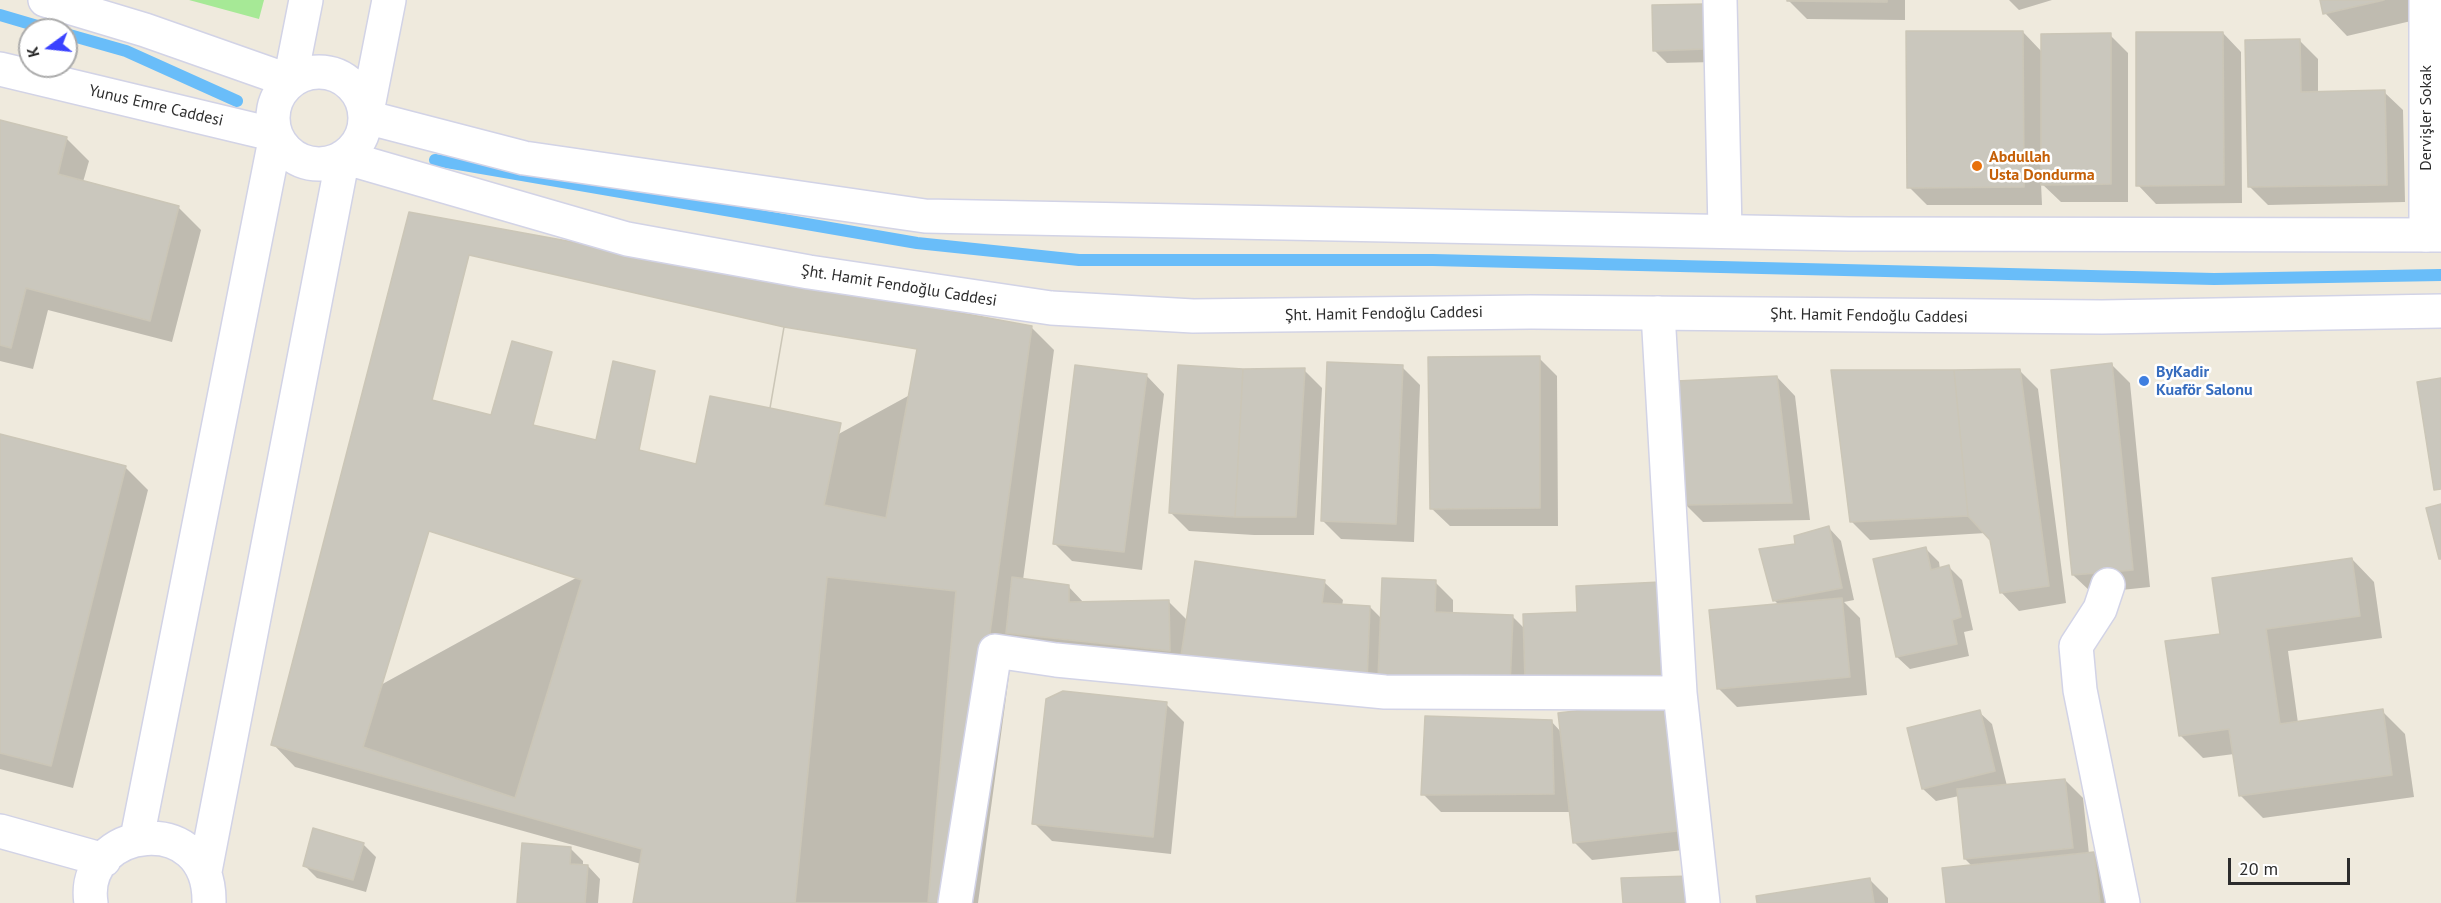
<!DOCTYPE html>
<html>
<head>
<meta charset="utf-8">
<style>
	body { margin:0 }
	#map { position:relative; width:2441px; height:903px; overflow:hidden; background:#efeadd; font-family:"PT Sans",sans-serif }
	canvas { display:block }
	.north { position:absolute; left:18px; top:18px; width:60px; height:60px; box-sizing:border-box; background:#fff; border:2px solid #ababab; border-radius:50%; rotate:255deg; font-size:16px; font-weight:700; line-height:24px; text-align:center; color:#2c2c2c }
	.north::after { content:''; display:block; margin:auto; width:21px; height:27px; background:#3a42ff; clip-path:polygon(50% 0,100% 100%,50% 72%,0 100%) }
	.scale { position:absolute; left:2228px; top:858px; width:122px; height:27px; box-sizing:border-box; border:3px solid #2c2c2c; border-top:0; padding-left:8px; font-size:18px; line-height:21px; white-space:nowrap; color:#2c2c2c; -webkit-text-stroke:4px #fff; paint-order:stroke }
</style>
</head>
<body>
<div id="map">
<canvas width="2441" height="903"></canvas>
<div class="north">K</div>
<div class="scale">20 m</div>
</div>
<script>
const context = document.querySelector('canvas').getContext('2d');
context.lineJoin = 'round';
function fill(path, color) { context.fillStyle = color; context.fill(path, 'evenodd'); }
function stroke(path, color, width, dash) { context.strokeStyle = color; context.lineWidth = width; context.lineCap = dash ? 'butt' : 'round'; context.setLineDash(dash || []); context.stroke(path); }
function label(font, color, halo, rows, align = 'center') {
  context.font = font + ' "PT Sans",sans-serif'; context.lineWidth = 5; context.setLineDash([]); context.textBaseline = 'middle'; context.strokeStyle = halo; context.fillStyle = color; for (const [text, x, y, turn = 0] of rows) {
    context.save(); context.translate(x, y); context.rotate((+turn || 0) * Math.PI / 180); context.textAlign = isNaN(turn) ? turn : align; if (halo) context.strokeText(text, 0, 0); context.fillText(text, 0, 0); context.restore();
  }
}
fill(new Path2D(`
	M 189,0 L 264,0 L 259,19 Z`), '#a6e996');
fill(new Path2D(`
	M 1788,0 L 1905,0 L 1905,20 L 1807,19 Z
	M 2009,0 L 2052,0 L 2019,10 Z
	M 2322,0 L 2441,0 L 2441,14 L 2347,36 L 2325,13 Z
	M 1703,5 L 1717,62 L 1667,63 L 1654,50 Z
	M 2023,32 L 2042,52 L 2110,35 L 2128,53 L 2128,202 L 2061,202 L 2041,183 L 2042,205 L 1927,205 L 1909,187 Z
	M 2223,33 L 2241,52 L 2242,203 L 2156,204 L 2138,185 Z
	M 2300,41 L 2318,59 L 2318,93 L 2384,92 L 2403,110 L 2405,202 L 2268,205 L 2250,187 Z
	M 0,121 L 66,138 L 89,161 L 83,182 L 178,207 L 201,230 L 172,342 L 48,310 L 33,369 L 0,361 Z
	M 1032,328 L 1054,350 L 1023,580 L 1068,586 L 1084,603 L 1168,601 L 1188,621 L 1324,582 L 1343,600 L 1342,606 L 1370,607 L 1382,619 L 1435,582 L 1453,600 L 1453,614 L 1513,617 L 1525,629 L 1578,614 L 1578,587 L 1682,692 L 1385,685 L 1014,639 L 978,903 L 635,903 L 641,864 L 295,767 L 273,744 Z
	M 1539,358 L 1557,376 L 1558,526 L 1450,526 L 1431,508 Z
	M 2112,365 L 2130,383 L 2150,587 L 2092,593 L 2073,575 Z
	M 1402,367 L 1420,385 L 1414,542 L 1341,539 L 1323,521 Z
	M 1243,370 L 1304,370 L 1322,388 L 1314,535 L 1254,535 L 1189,531 L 1171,513 Z
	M 2019,370 L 2038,389 L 2066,603 L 2019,611 L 2001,592 L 1992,540 L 1986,533 L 1870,540 L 1852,522 Z
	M 1146,375 L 1164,394 L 1142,570 L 1072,561 L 1054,543 Z
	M 1777,377 L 1795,396 L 1810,520 L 1703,522 L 1685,504 Z
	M 0,435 L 126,468 L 148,490 L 73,788 L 0,769 Z
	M 1829,528 L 1841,541 L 1854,600 L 1844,602 L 1860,618 L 1867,695 L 1737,707 L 1719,689 L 1779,605 L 1774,600 Z
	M 1926,549 L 1939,562 L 1940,569 L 1949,567 L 1962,580 L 1973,630 L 1964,632 L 1969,656 L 1910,669 L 1897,657 Z
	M 2352,559 L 2374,582 L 2382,638 L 2288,651 L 2298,723 L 2382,711 L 2405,734 L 2414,797 L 2263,818 L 2240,795 L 2234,754 L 2203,758 L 2180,735 L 2222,635 Z
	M 1166,704 L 1184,722 L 1171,854 L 1052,841 L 1034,823 Z
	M 1979,712 L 1992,724 L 2007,786 L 2065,780 L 2083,798 L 2089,854 L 2094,854 L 2112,872 L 2115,903 L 1947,903 L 1973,867 L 1965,859 L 1959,796 L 1936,801 L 1923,789 Z
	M 1551,721 L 1561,732 L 1702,848 L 1592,860 L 1574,842 L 1571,812 L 1441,812 L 1423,794 Z
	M 363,844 L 376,857 L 366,892 L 317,878 L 304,865 Z
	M 570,848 L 583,861 L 583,866 L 588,866 L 600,879 L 598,903 L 519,903 Z
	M 1869,879 L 1888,898 L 1888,903 L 1759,903 Z`), '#0003');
stroke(new Path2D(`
	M 0,15 L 51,30
	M 66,34 L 126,51 L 237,101
	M 435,160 L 917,243 L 1079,260 L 1433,260 L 2214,279 L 2441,275`), '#69bdf9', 12);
const building = new Path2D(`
	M 1787,0 L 1887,0 L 1887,2 L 1787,1 Z
	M 2320,0 L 2384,0 L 2323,14 Z
	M 1704,4 L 1705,49 L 1653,51 L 1652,5 Z
	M 1906,31 L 2023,31 L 2024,187 L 1907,188 Z
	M 2136,32 L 2223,32 L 2224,185 L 2136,186 Z
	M 2111,33 L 2111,184 L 2041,185 L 2041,34 Z
	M 2300,39 L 2301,92 L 2385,90 L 2387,185 L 2248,187 L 2245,40 Z
	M 0,120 L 67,137 L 58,174 L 179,206 L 150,321 L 26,288 L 11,348 L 0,345 Z
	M 409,212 L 1032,326 L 953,903 L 633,903 L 642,849 L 271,745 Z
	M 469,255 L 784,327 L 770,408 L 710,396 L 696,464 L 639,450 L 655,371 L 613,361 L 596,440 L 533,425 L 552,352 L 512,341 L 491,415 L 432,400 Z
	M 784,327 L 917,349 L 886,518 L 824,505 L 841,423 L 770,408 Z
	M 1540,356 L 1540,508 L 1430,509 L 1428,357 Z
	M 1327,362 L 1403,365 L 1396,524 L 1321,521 Z
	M 2112,363 L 2133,570 L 2072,575 L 2051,370 Z
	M 1075,365 L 1147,374 L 1124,552 L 1053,544 Z
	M 1178,365 L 1243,369 L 1235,517 L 1169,513 Z
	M 1305,368 L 1296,517 L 1235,517 L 1243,369 Z
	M 2020,369 L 2049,586 L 2000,593 L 1990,540 L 1968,516 L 1954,370 Z
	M 1831,370 L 1954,370 L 1968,516 L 1850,522 Z
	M 1777,376 L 1792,503 L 1683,505 L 1677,381 Z
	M 2441,378 L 2441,489 L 2434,490 L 2417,382 Z
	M 0,434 L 126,466 L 51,766 L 0,753 Z
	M 2441,504 L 2441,559 L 2439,559 L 2426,508 Z
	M 1829,526 L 1842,588 L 1773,601 L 1759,549 L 1795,544 L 1794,536 Z
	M 429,531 L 582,580 L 515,798 L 363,747 Z
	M 1926,547 L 1931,570 L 1949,565 L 1961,617 L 1952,620 L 1957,644 L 1896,657 L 1873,559 Z
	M 2352,558 L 2360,616 L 2266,629 L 2280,724 L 2383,709 L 2392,775 L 2239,796 L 2229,729 L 2179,736 L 2165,641 L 2220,634 L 2212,578 Z
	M 1195,561 L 1325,580 L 1322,603 L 1370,606 L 1367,681 L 1180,663 Z
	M 827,577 L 956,591 L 928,903 L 795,903 Z
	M 1012,577 L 1069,585 L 1069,602 L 1169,600 L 1170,651 L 1006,633 Z
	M 1382,578 L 1436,580 L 1435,612 L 1513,615 L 1510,686 L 1378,680 Z
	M 1661,582 L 1664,675 L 1525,679 L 1523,614 L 1577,612 L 1576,586 Z
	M 1842,598 L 1850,677 L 1717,689 L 1709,610 Z
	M 1063,691 L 1167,702 L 1153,837 L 1032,824 L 1046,699 Z
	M 1670,700 L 1685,830 L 1573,843 L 1558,713 Z
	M 1980,710 L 1995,771 L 1922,789 L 1907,728 Z
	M 1425,716 L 1552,720 L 1554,794 L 1421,795 Z
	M 2065,779 L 2073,848 L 1964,859 L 1957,789 Z
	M 313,828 L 364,843 L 353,880 L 303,866 Z
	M 522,843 L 571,847 L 570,864 L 588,865 L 585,903 L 517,903 Z
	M 2094,852 L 2100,903 L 1946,903 L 1942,868 Z
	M 1692,876 L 1695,903 L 1623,903 L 1621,878 Z
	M 1870,878 L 1874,903 L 1757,903 L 1756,896 Z`);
fill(building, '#cac7bd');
stroke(building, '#cbc6b7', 1.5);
const street = new Path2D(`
	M 1720,0 L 1725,231
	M 2426,235 L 2426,0
	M 1658,313 L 1680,693 L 1703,903
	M 2108,585 L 2100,609 L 2076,646 L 2080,690 L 2123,903
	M 955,903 L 995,651 L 1056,660 L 1385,692 L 1680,693`);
const secondary = new Path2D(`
	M 45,0 L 145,30 L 290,81
	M 389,0 L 366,117 L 524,158 L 925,216 L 1849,234 L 2441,235
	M 0,69 L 276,135 L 137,838
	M273 118a46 46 0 1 1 92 0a46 46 0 1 1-92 0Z
	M 290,81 L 306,0
	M 343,157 L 627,239 L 809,272 L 1051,308 L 1193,316 L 1531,312 L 2102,317 L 2441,311
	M 0,831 L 104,860
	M 205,871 L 343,157
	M 91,903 C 79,826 211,808 209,903`);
stroke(street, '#d2d3e6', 36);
stroke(secondary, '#d2d3e6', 36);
stroke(street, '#fff', 33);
stroke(secondary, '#fff', 33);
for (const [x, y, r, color] of [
	[1977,166,6,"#e8710a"],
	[2144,381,6,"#3f7fe0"]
]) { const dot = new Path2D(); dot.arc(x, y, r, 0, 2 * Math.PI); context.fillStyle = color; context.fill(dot); stroke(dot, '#fff', 2); }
label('16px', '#2c2c2c', '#fff', [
	["Yunus Emre Caddesi",156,106,13],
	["Dervişler Sokak",2426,118,-90],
	["Şht. Hamit Fendoğlu Caddesi",899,286,9],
	["Şht. Hamit Fendoğlu Caddesi",1384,314,-1],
	["Şht. Hamit Fendoğlu Caddesi",1869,316,1]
]);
label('bold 16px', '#c56008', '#fff', [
	["Abdullah",1989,157],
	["Usta Dondurma",1989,175]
], 'left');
label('bold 16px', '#366cbe', '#fff', [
	["ByKadir",2156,372],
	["Kuaför Salonu",2156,390]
], 'left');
</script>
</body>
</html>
